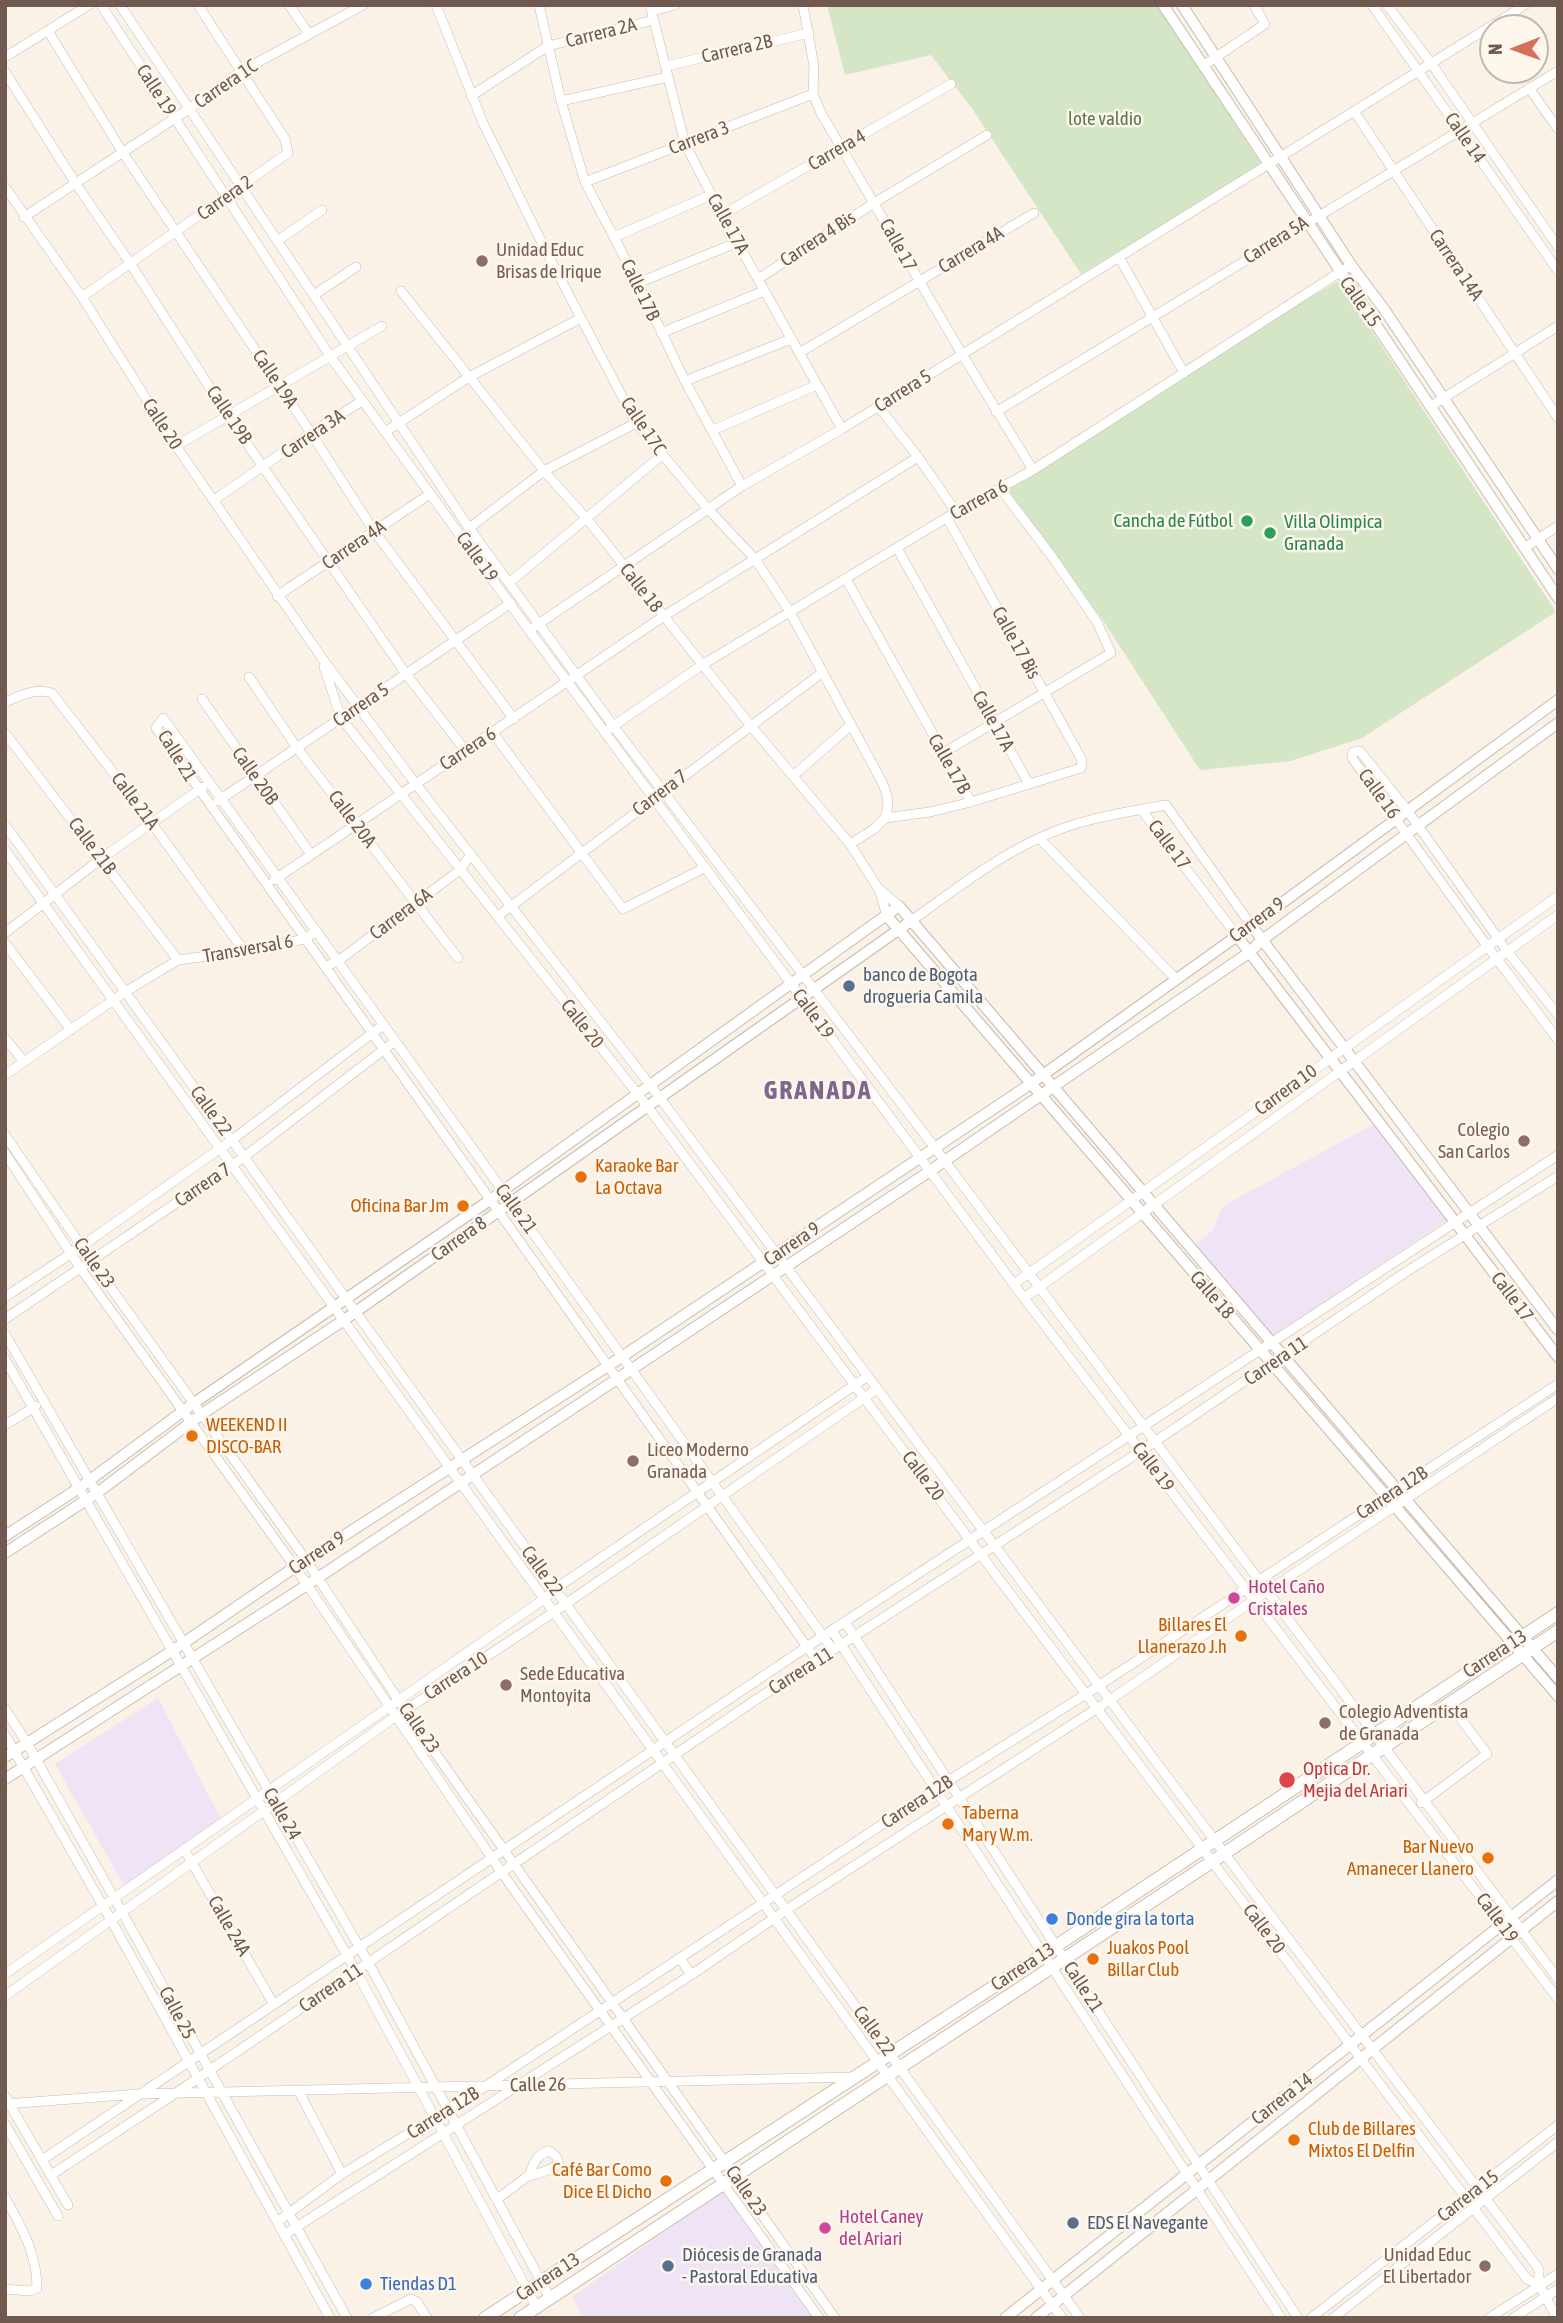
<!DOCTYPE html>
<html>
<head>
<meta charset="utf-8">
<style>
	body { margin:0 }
	#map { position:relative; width:1563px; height:2323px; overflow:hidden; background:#faf2e7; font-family:"Asap Condensed",sans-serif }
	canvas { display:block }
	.frame { position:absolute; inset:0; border:7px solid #70594e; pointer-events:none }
	.north { position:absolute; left:1479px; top:14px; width:70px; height:70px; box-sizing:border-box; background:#fdf6ed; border:2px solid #c5b7ad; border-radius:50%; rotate:269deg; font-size:19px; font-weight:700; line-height:28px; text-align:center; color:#70594e }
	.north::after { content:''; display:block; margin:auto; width:24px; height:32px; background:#d5715a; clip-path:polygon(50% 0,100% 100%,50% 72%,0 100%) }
</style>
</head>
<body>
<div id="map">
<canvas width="1563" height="2323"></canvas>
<div class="frame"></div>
<div class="north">N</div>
</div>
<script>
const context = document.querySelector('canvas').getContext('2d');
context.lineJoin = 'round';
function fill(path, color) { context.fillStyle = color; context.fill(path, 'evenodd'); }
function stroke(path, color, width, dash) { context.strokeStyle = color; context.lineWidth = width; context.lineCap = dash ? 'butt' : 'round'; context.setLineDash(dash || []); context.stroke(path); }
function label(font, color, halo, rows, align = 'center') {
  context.font = font + ' "Asap Condensed",sans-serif'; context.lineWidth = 5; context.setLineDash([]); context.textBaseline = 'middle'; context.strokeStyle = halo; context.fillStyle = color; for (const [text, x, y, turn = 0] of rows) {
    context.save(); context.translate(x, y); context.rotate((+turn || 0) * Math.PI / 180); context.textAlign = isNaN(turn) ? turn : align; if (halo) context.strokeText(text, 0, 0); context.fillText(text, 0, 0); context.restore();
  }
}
fill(new Path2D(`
	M 1374,1124 L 1447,1220 L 1272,1337 L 1193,1246 L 1212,1231 L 1223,1206 Z
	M 158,1698 L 221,1819 L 126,1889 L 55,1764 Z
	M 725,2189 L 817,2318 L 583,2318 L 572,2297 Z`), '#efe4f6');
fill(new Path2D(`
	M 827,5 L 1157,5 L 1262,165 L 1081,274 L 973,110 L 931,55 L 845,75 Z
	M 1339,281 L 1556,612 L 1362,738 L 1291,761 L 1200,770 L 1102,619 L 1001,488 L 1260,325 Z`), '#d5e6c7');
const minor = new Path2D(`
	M 101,5 L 330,356 L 529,630 L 1024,1298 L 1558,1999
	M 120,5 L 469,528 L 614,727 L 935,1148 L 1558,1979
	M 289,5 L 309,34
	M 436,5 L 483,123 L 548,255 L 636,423 L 708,509 L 755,559 L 790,612 L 882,782 C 888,796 890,803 885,818
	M 539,5 L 561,101 L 585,182 L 638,283 L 685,381 L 742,486
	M 650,5 L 685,144 L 722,215 L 842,429
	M 803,5 L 814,66 L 813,94 L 821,113 L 962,354 L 1033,470
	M 1372,5 L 1558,271
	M 1387,5 L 1431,63 L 1558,247
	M 652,11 L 675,5
	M 48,31 L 123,153 L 311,433 L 374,531 L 514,719
	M 5,57 L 89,5
	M 666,66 L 809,33
	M 1203,66 L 1265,24 L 1254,5
	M 5,72 L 76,184 L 130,263 L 228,416 L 406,674 L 465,750
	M 1529,88 L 1558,129
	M 471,96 L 548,46 L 654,20
	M 561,101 L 668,77
	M 1354,111 L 1558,418
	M 585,182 L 813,94
	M 5,187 L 82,297 L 176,446 L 322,658 L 415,783 L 651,1086 L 1266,1909 L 1539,2269 L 1539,2285 L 1557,2318
	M 722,215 L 951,84
	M 24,217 L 189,109 L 240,72 L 363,5
	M 614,237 L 711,195
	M 277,241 L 322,210
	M 1119,257 L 1184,373
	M 758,279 L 874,203 L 987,135
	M 638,283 L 738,242
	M 401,291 L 544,471 L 587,519 L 751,726 L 850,844 L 878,888 L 899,906
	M 314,295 L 356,267
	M 82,297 L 288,153 L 285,139 L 198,5
	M 661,333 L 764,291
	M 799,353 L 1034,213
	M 685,381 L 791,339
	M 878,406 L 918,457 L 956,512
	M 1431,406 L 1558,326
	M 996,412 L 1558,71
	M 713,430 L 817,385
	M 385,432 L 469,377 L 581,318
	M 176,446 L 382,326
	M 214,500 L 311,433 L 362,401
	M 469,528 L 544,471 L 636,423
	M 897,548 L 1029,784
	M 1524,548 L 1558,526
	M 846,579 L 971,802
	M 510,582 L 662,455
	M 277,596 L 430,494
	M 534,627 L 742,486 L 842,429 L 1525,5
	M 324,667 L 341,718 L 647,1106 L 981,1555 L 1527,2279 L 1539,2285
	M 249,677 L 297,748 L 458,958
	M 202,699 L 310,853
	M 5,702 C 22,695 34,688 52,693 L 151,822 L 244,951
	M 609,729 L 702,665 L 956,512 L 1033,470 L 1351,265
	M 5,733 L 178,960
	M 493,733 L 623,909 L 704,868
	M 943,753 L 1111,653 L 1097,622 L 1053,558 L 1000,488
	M 793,776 L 851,725
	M 218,801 L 511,603
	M 1141,809 L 1237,936
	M 5,825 L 1080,2318
	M 1039,838 L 1175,978
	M 850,844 L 874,829 L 885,818 L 930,812 L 971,802 L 1081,768 L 1082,760 L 947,518
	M 5,850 L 1062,2318
	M 274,880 L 664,616 L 918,457
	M 879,889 L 887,916
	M 498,916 L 823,672
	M 911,921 C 952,892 992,860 1037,839 C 1077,819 1122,813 1166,805 L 1251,925
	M 5,933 L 102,858 L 203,787
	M 5,943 L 71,1030
	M 325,967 L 338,961 L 460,870 L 471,854
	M 1558,1015 L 1507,951 L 1407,810 L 1360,751 L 1353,752 L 1352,758 L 1487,946 L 1558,1040
	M 5,1038 L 24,1062
	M 5,1075 L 125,992 L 178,960 L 244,951 L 305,939 L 316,931
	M 5,1135 L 91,1260 L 306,1560 L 405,1710 L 835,2318
	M 5,1153 L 81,1269 L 295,1567 L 502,1873 L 819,2318
	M 1014,1284 L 1558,896
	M 5,1297 L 72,1253 L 232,1140 L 383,1025
	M 1024,1298 L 1558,915
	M 5,1319 L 244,1157 L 395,1041
	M 5,1334 L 368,1962 L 550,2298
	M 5,1359 L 356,1971 L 537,2308
	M 5,1425 L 36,1406
	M 845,1622 L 1298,2318
	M 832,1631 L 1281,2318
	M 817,1661 L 156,728 L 163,718 L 833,1650
	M 5,1709 L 27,1743 L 122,1912 L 347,2318
	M 5,1735 L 111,1920 L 330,2318
	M 1421,1803 L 1487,1754 L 1449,1703
	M 184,1849 L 273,2003
	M 680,1958 L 691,1975
	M 5,1974 L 544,1599 L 555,1589 L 868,1376
	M 5,1996 L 395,1717 L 554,1612 L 877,1389
	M 298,2090 L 342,2174
	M 5,2096 L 68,2205
	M 5,2104 L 139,2094 L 853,2077
	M 5,2124 L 58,2216
	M 42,2160 L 823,1636 L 1558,1155
	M 51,2175 L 176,2093 L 754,1701 L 1141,1451 L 1406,1272 L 1558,1176
	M 5,2197 C 21,2227 37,2253 37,2288 L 30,2291 L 5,2289
	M 497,2199 C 507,2192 516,2185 525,2178 C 533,2173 577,2168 549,2151 C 536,2154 533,2165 529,2176
	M 277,2222 L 342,2174 L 486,2086 L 948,1781 L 1086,1694 L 1558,1384
	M 284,2235 L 691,1975 L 786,1910 L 1110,1700 L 1254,1600 L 1558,1398
	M 373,2318 L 411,2299 L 417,2302 L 427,2318
	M 1311,2318 L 1558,2125
	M 1333,2318 L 1558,2142
	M 1489,2318 L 1558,2274
	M 1513,2318 L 1558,2289`);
const tertiary = new Path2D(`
	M 1163,5 L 1558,598
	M 1182,5 L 1351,265 L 1384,309 L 1558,569
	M 887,916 L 1558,1696
	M 1251,925 L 1558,1330
	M 1237,936 L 1558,1357
	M 5,1536 L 79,1488 L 194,1403 L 490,1200 L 899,906 L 1558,1678
	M 5,1553 L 97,1493 L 202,1414 L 344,1320 L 911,921
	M 5,1757 L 172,1651 L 295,1567 L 608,1366 L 1026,1087 L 1237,936 L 1558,700
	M 5,1779 L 307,1585 L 930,1171 L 1250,952 L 1262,940 L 1558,723
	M 1005,2318 L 1558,1880
	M 1036,2318 L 1558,1901`);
const secondary = new Path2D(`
	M 485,2318 L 1056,1946 L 1558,1613
	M 520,2318 L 1213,1861 L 1558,1631`);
stroke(minor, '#cabaae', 10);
stroke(tertiary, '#cabaae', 12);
stroke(secondary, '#ccbaac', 14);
stroke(minor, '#fff', 9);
stroke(tertiary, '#fff', 10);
stroke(secondary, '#fff', 12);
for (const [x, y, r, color] of [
	[482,261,7,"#8d6e63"],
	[1247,521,7,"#2e9e5b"],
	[1270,533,7,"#2e9e5b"],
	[849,986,7,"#5c6f8a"],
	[1524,1141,7,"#8d6e63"],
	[581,1177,7,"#e8710a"],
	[463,1206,7,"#e8710a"],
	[192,1436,7,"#e8710a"],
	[633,1461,7,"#8d6e63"],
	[1234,1598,7,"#d1479c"],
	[1241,1636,7,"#e8710a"],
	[506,1685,7,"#8d6e63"],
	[1325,1723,7,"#8d6e63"],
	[1287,1780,9,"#e0444e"],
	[948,1824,7,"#e8710a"],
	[1488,1858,7,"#e8710a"],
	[1052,1919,7,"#3f7fe0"],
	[1093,1959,7,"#e8710a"],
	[1294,2140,7,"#e8710a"],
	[666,2181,7,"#e8710a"],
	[1073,2223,7,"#5c6f8a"],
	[825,2228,7,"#d1479c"],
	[668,2266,7,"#5c6f8a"],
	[1485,2266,7,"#8d6e63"],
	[366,2284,7,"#3f7fe0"]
]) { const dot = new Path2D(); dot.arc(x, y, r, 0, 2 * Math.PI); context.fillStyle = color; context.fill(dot); stroke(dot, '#fdf6ed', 2.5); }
label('19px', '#70594e', '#fdf6ed', [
	["Carrera 2A",601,33,-14],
	["Carrera 2B",737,49,-13],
	["Carrera 1C",226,84,-34],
	["Calle 19",156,90,57],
	["Carrera 3",699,138,-21],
	["Calle 14",1465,138,55],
	["Carrera 4",837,150,-30],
	["Carrera 2",225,198,-35],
	["Calle 17A",728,224,61],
	["Carrera 4 Bis",818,239,-33],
	["Carrera 5A",1276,240,-32],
	["Calle 17",898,245,61],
	["Carrera 4A",971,250,-31],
	["Carrera 14A",1456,265,56],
	["Calle 17B",640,290,64],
	["Calle 15",1360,302,55],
	["Calle 19A",275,379,56],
	["Carrera 5",903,391,-32],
	["Calle 19B",229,415,56],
	["Calle 20",162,424,57],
	["Calle 17C",643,426,56],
	["Carrera 3A",313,434,-34],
	["Carrera 6",979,500,-29],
	["Carrera 4A",354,545,-34],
	["Calle 19",477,557,54],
	["Calle 18",641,588,52],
	["Calle 17 Bis",1016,643,61],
	["Carrera 5",361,705,-34],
	["Calle 17A",993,721,61],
	["Carrera 6",468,749,-33],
	["Calle 21",177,756,58],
	["Calle 17B",949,764,60],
	["Calle 20B",255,776,55],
	["Carrera 7",660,793,-37],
	["Calle 16",1379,794,54],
	["Calle 21A",135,801,53],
	["Calle 20A",352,819,53],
	["Calle 17",1169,845,53],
	["Calle 21B",92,846,53],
	["Carrera 6A",401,914,-37],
	["Carrera 9",1257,920,-36],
	["Transversal 6",248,949,-10],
	["Calle 19",813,1014,54],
	["Calle 20",582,1024,52],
	["Carrera 10",1286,1090,-36],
	["Calle 22",211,1111,54],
	["Carrera 7",203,1185,-34],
	["Calle 21",516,1209,54],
	["Carrera 8",459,1239,-35],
	["Carrera 9",792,1244,-34],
	["Calle 23",94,1263,55],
	["Calle 18",1212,1295,49],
	["Calle 17",1512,1297,53],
	["Carrera 11",1276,1361,-34],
	["Calle 19",1153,1467,53],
	["Calle 20",923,1476,53],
	["Carrera 12B",1392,1493,-33],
	["Carrera 9",317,1553,-33],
	["Calle 22",542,1571,54],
	["Carrera 13",1495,1654,-33],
	["Carrera 11",801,1671,-32],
	["Carrera 10",456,1676,-33],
	["Calle 23",419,1728,55],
	["Carrera 12B",917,1802,-33],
	["Calle 24",282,1814,60],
	["Calle 19",1497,1918,53],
	["Calle 24A",229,1926,60],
	["Calle 20",1264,1929,53],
	["Carrera 13",1023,1967,-33],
	["Calle 21",1083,1987,57],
	["Carrera 11",331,1988,-34],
	["Calle 25",177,2013,62],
	["Calle 22",874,2031,54],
	["Calle 26",538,2085,-1],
	["Carrera 14",1282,2099,-38],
	["Carrera 12B",443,2113,-32],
	["Calle 23",746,2191,55],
	["Carrera 15",1468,2196,-38],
	["Carrera 13",548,2277,-33]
]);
label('19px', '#5a7a4b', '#fdf6ed', [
	["lote valdio",1105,119]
]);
label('19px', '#785e54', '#fdf6ed', [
	["Unidad Educ",496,250],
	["Brisas de Irique",496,272],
	["Colegio",1510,1130,"right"],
	["San Carlos",1510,1152,"right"],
	["Liceo Moderno",647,1450],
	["Granada",647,1472],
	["Sede Educativa",520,1674],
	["Montoyita",520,1696],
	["Colegio Adventista",1339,1712],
	["de Granada",1339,1734],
	["Unidad Educ",1471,2255,"right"],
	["El Libertador",1471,2277,"right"]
], 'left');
label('19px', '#27864d', '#fdf6ed', [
	["Cancha de Fútbol",1233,521],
	["Villa Olimpica",1284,522,"left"],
	["Granada",1284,544,"left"]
], 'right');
label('19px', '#4e5e75', '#fdf6ed', [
	["banco de Bogota",863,975],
	["drogueria Camila",863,997],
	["EDS El Navegante",1087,2223],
	["Diócesis de Granada",682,2255],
	["- Pastoral Educativa",682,2277]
], 'left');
label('19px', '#c56008', '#fdf6ed', [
	["Karaoke Bar",595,1166],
	["La Octava",595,1188],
	["Oficina Bar Jm",449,1206,"right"],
	["WEEKEND II",206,1425],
	["DISCO-BAR",206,1447],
	["Billares El",1227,1625,"right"],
	["Llanerazo J.h",1227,1647,"right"],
	["Taberna",962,1813],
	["Mary W.m.",962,1835],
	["Bar Nuevo",1474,1847,"right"],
	["Amanecer Llanero",1474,1869,"right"],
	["Juakos Pool",1107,1948],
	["Billar Club",1107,1970],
	["Club de Billares",1308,2129],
	["Mixtos El Delfin",1308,2151],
	["Café Bar Como",652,2170,"right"],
	["Dice El Dicho",652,2192,"right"]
], 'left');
label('19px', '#b23c85', '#fdf6ed', [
	["Hotel Caño",1248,1587],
	["Cristales",1248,1609],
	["Hotel Caney",839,2217],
	["del Ariari",839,2239]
], 'left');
label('19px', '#be3a42', '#fdf6ed', [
	["Optica Dr.",1303,1769],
	["Mejia del Ariari",1303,1791]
], 'left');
label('19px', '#366cbe', '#fdf6ed', [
	["Donde gira la torta",1066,1919],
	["Tiendas D1",380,2284]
], 'left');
context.letterSpacing = '2px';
label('bold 26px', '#7e668c', '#fdf6ed', [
	["GRANADA",818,1091]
]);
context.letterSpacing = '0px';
</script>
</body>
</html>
